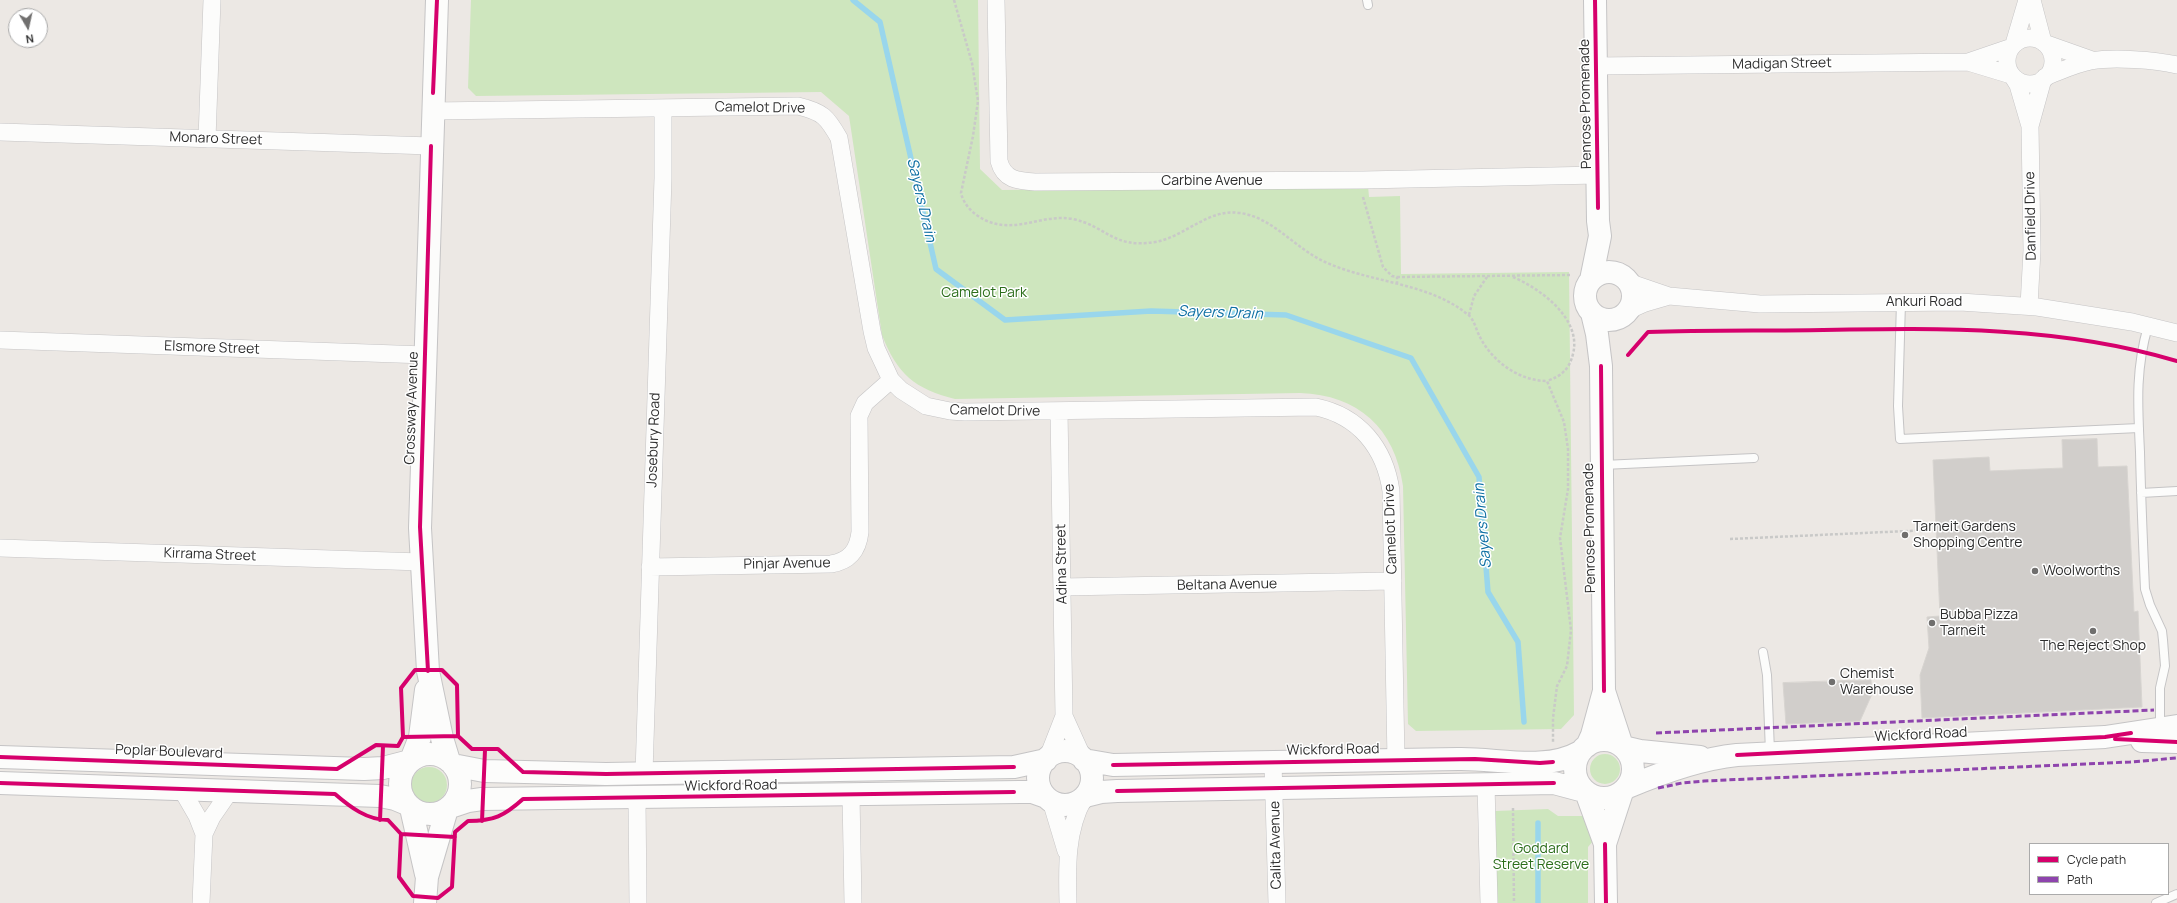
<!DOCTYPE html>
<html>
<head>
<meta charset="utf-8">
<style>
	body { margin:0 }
	#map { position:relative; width:2177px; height:903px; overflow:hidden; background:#ece8e4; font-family:Manrope,sans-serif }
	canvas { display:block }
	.legend { position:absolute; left:2029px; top:843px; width:140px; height:52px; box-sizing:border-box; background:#fff; border:1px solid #ababab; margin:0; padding:5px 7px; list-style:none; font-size:12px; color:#2e2e2e }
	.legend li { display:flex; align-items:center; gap:8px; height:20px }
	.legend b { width:20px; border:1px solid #ababab }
	.north { position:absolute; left:8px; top:8px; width:40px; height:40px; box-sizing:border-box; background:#fff; border:1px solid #ababab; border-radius:50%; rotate:171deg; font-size:11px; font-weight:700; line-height:16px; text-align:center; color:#2e2e2e }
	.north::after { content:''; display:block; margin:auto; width:14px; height:18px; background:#706f6e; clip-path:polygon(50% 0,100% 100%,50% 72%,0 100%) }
</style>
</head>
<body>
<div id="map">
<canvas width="2177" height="903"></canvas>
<ul class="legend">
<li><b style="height:5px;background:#d6006c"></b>Cycle path</li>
<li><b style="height:5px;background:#8e44ad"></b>Path</li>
</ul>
<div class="north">N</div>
</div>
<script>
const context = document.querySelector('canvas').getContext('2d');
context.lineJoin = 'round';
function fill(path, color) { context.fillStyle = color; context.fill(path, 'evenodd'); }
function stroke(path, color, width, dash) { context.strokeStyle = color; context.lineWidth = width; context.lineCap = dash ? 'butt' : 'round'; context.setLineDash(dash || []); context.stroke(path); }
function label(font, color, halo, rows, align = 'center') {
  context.font = font + ' Manrope,sans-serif'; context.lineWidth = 3; context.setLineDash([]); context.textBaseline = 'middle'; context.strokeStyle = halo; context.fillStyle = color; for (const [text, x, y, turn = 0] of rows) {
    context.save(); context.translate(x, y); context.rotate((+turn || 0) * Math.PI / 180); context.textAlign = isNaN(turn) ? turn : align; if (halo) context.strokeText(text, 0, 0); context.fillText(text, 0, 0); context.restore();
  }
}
fill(new Path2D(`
	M 471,0 L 978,0 L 980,169 L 1002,190 L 1368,186 L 1369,197 L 1400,196 L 1401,274 L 1569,272 L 1574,715 L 1561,729 L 1416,731 L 1408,724 L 1403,486 C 1395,428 1358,395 1300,393 L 955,399 C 915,389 897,374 882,335 L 849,116 L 821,92 L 476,96 L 468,88 Z
	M1590 769a15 15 0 1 1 30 0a15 15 0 1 1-30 0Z
	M411 785a18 18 0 1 1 36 0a18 18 0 1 1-36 0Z
	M 1548,809 L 1558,816 L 1590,816 L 1594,840 L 1588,847 L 1588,903 L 1496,903 L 1495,811 Z`), '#cee6be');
stroke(new Path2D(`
	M 853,0 L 880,22 L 936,269 L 1005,320 L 1151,311 L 1286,315 L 1411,358 L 1479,477 L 1488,592 L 1518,642 L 1524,722
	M 1538,823 L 1538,903`), '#99d6ec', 5.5);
const building = new Path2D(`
	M 2097,439 L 2098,467 L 2127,466 L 2134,612 L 2138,611 L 2142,707 L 1922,718 L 1920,675 L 1929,648 L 1927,617 L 1940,616 L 1933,460 L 1989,457 L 1990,471 L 2063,468 L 2062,440 Z
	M 1871,680 L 1872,694 L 1860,721 L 1786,724 L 1783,683 Z`);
fill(building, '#d1cecb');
stroke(building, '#d7d4d0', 1);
const lane = new Path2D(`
	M 1367,0 L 1368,5
	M 1901,302 L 1898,406 L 1900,439 L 2139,428
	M 2148,326 C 2135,371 2138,407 2140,452 C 2141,498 2143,544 2145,589 L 2150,605 L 2162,631 L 2163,640 L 2165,666 L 2160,688 L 2160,727
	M 1603,465 L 1754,458
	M 2141,493 L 2177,491
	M 1763,652 L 1767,675 L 1770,752
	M 2156,903 L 2177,894`);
const street = new Path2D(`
	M 996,0 L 999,161 C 1004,180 1018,181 1035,182 L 1363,180 L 1598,175
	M 2032,0 L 2043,42
	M2007 61a23 23 0 1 1 46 0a23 23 0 1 1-46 0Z
	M 2044,43 L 2092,60
	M 2014,44 L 2027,0
	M 1968,62 L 2012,47
	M 1596,66 L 1968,62 L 2011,75
	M 2013,77 L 2018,85 L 2030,126 L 2032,250 L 2029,306
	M 2045,77 C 2061,71 2075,64 2091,61 C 2113,57 2156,60 2177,65
	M 433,111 L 798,106 C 823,112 827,117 839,138 L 872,331 L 876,348 L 891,380 L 901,390 L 926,406 L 950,411 L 965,412 L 1316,407 C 1359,416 1385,448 1391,491 L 1396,760
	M 2030,126 L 2043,79
	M 0,132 L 431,146
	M 207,139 L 212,0
	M 1628,282 L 1669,296 L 1760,304 L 1960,302 L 2037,307 L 2132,322 L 2177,333
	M 1627,311 L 1645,303 L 1669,296
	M 0,340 L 425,355
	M 0,548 L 421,562
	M 650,567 L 831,564 C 850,561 858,550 860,532 L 859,416 L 865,403 L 891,380
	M 1062,587 L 1393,581
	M 1064,716 L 1083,758
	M 1048,757 L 1064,716 L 1059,411
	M 1273,762 L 1277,903
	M 644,773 L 663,178 L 663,108
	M 1486,784 L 1489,903
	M 182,790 L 197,816 L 204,834 L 201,903
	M 851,795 L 853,903
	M 637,799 L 638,903
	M 1051,801 L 1066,851
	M 204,834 L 212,817 L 230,791
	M 1068,903 C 1067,867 1066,830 1084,798`);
const secondary = new Path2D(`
	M 437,0 L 420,528 L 428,671 L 442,738 L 449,761
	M1585 296a24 24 0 1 1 48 0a24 24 0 1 1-48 0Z
	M 1591,280 L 1600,236 L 1598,221 L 1595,0
	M 1604,691 L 1622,746
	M1575 769a29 29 0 1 1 58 0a29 29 0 1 1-58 0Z
	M 2142,741 L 2177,742
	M 1587,746 L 1592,735 L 1604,691 L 1601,366 L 1597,334 L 1592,313
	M 1623,747 L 1640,751 L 1700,757
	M1038 778a27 27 0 1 1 54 0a27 27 0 1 1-54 0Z
	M400 784a30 30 0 1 1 60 0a30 30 0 1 1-60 0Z
	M 0,757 L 364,769 L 383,768 L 410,761
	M 411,760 L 420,737 L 426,690
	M 1084,760 L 1113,765 C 1228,763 1343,760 1458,759 C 1497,758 1545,772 1580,752
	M 453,765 L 484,771 L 606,774 L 1014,767 L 1046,760
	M 0,783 L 380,796 L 395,799 L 407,804
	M 1628,787 C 1663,772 1699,759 1737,755 L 2105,737 L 2177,726
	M 1586,792 L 1605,844
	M 1085,796 L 1101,792 L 1117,791 L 1554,783 L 1584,791
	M 450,807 L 468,801 L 482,799 L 1020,792 L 1032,792 L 1046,797
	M 411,808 L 426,874
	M 425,903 L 427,877 L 447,809
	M 1606,903 L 1605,844 L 1622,792`);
stroke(lane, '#c5c4c5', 10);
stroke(street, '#c5c4c5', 18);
stroke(secondary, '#c5c4c5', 24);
stroke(new Path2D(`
	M 954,0 L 972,63 L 978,101 L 973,136 L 961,193 C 963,202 970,211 978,216 C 1011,238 1039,213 1073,219 C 1106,226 1113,249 1155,242 C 1185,237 1208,208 1240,213 C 1272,217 1295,248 1323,261 C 1369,283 1428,282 1467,314 C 1474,318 1476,330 1480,337 C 1492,361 1519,381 1547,381 L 1564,422 L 1568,449 L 1568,489 L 1560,538 L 1571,630 L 1567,666 L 1557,686 L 1553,718 L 1553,742
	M 1363,197 L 1383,267 L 1392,276 L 1397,277 L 1397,284
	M 1397,277 L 1571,275
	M 1513,277 C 1541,289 1582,319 1573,354 C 1569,370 1561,376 1547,381
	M 1469,315 L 1474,296 L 1487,277
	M 1730,539 L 1930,530
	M 1513,808 L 1514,903`), '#c9c9c8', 2.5, [3, 2]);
stroke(lane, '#fcfcfb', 8);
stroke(street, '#fcfcfb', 17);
stroke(secondary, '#fcfcfb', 22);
stroke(new Path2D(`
	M 1656,733 L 2154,710
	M 1658,788 L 1682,783 L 1704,781 L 2130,762 L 2177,758`), '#8e44ad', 3, [6, 3]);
stroke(new Path2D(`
	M 1595,0 L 1598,208
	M 433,93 L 437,0
	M 1628,355 L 1648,332 C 1706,330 1765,331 1823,330 C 1943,328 2061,326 2177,361
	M 1601,366 L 1604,691
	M 428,671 L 420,527 L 431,146
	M 403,737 L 401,688 L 415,670 L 442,670 L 457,685 L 458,736
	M 2115,739 L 2177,742
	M 1737,755 L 2105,737 L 2131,733
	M 0,757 L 337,769 L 376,745 L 398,746 L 403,737 L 458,736 L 472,749 L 498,749 L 523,772 L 606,774 L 1014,767
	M 1113,765 L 1475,759 L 1540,763 L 1553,762
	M 0,783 L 335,794 C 350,807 367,820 388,820 L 401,834 L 399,877 L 413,896 L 438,898 L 452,887 L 455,832 L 468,821 C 494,821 504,816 523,799 L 1014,792
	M 1117,791 L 1554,783
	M 380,820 L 383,746
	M 482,821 L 485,750
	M 401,834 L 455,837
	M 1605,844 L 1606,903`), '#d6006c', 4);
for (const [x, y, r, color] of [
	[1905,535,4,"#706f6e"],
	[2035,571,4,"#706f6e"],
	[1932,623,4,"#706f6e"],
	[2093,631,4,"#706f6e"],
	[1832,682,4,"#706f6e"]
]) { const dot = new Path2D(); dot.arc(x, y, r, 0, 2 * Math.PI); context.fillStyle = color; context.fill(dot); stroke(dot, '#fff', 1.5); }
label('14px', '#2e2e2e', '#fff', [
	["Madigan Street",1782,64,-1],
	["Penrose Promenade",1586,104,-91],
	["Camelot Drive",760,108,1],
	["Monaro Street",216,139,2],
	["Carbine Avenue",1212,181],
	["Danfield Drive",2031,216,-91],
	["Ankuri Road",1924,302],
	["Elsmore Street",212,348,2],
	["Crossway Avenue",412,408,-88],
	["Camelot Drive",995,411,1],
	["Josebury Road",654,440,-88],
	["Penrose Promenade",1590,528,-91],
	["Camelot Drive",1391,529,-92],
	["Kirrama Street",210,555,2],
	["Pinjar Avenue",787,564,-1],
	["Adina Street",1062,564,-91],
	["Beltana Avenue",1227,585,-1],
	["Wickford Road",1921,735,-3],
	["Wickford Road",1333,750,-1],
	["Poplar Boulevard",169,752,2],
	["Wickford Road",731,786,-1],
	["Calita Avenue",1276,845,-91]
]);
label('14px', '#2c6e1b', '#fff', [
	["Camelot Park",984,293],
	["Goddard",1541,849],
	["Street Reserve",1541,865]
]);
label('14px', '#2e2e2e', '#fff', [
	["Tarneit Gardens",1913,527],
	["Shopping Centre",1913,543],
	["Woolworths",2043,571],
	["Bubba Pizza",1940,615],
	["Tarneit",1940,631],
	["The Reject Shop",2093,646,"center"],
	["Chemist",1840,674],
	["Warehouse",1840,690]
], 'left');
label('italic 15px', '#0d6fa3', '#fff', [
	["Sayers Drain",921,200,77],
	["Sayers Drain",1220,313,2],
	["Sayers Drain",1483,526,-95]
]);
</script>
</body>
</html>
